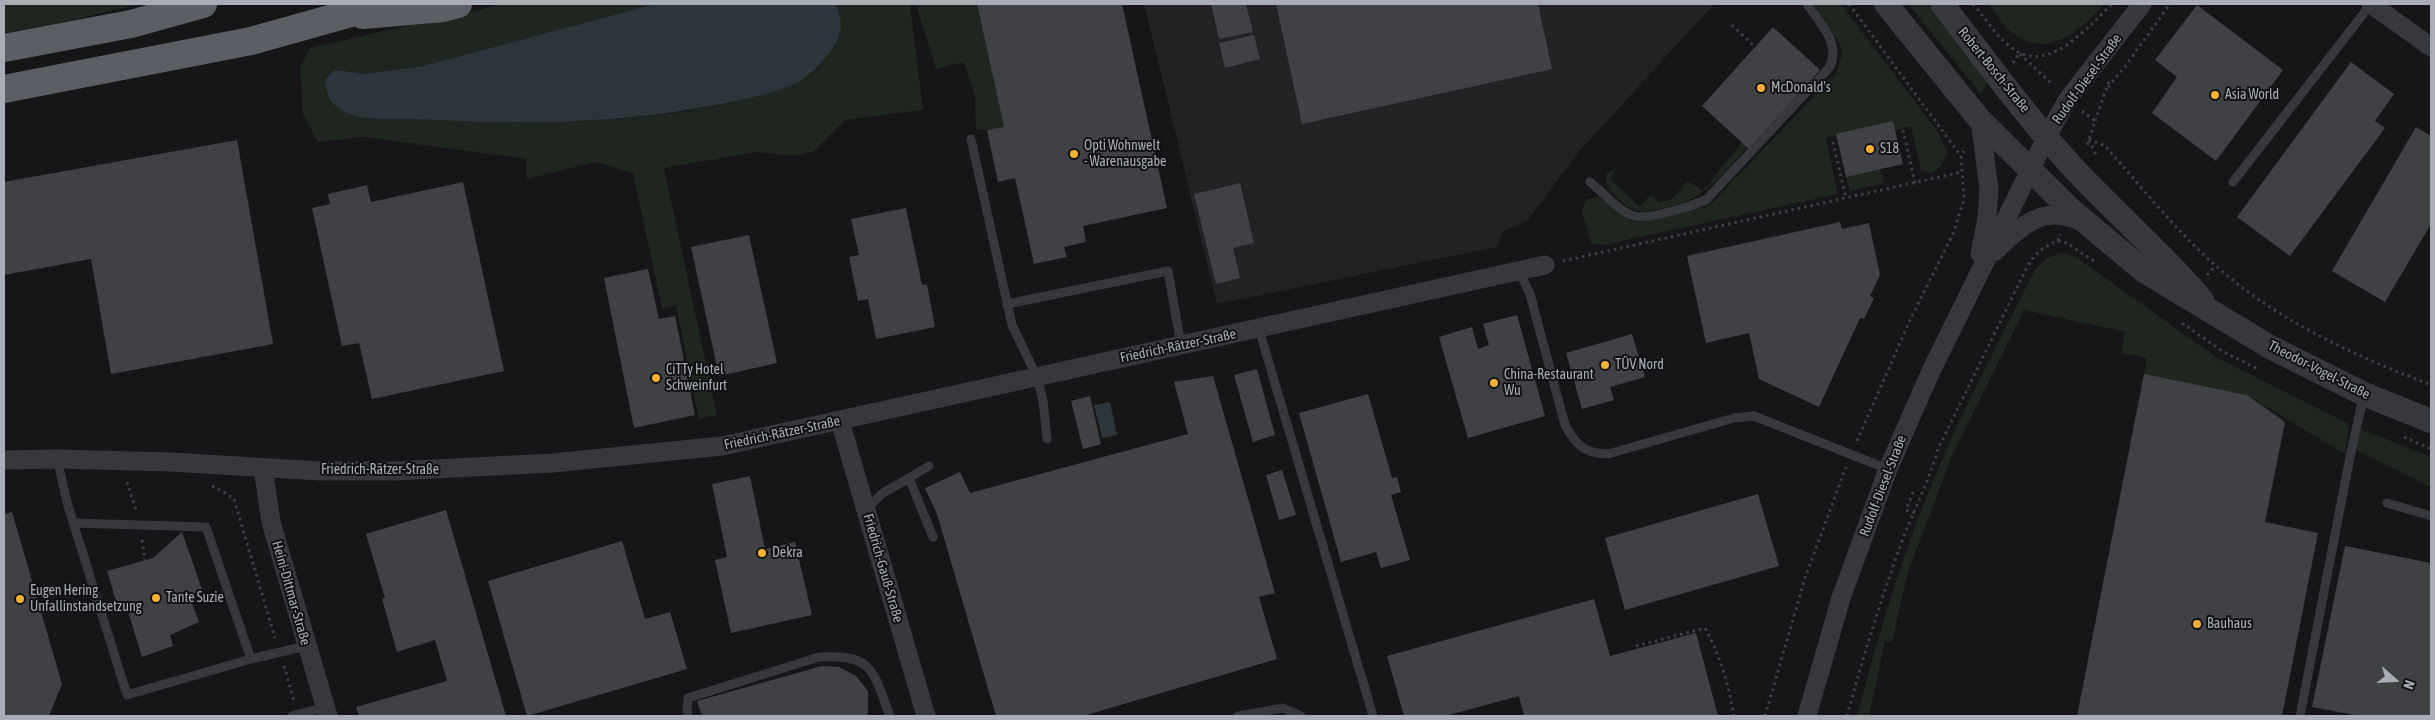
<!DOCTYPE html>
<html>
<head>
<meta charset="utf-8">
<style>
	body { margin:0 }
	#map { position:relative; width:2435px; height:720px; overflow:hidden; background:#161618; font-family:"Asap Condensed",sans-serif }
	canvas { display:block }
	.frame { position:absolute; inset:0; border:5px solid #a8adb8; pointer-events:none }
	.north { position:absolute; left:2370px; top:655px; width:50px; height:50px; -webkit-text-stroke:4px #111113; paint-order:stroke; rotate:109deg; font-size:14px; font-weight:700; line-height:20px; text-align:center; color:#a8adb8 }
	.north::after { content:''; display:block; margin:auto; width:18px; height:22px; background:#a8adb8; clip-path:polygon(50% 0,100% 100%,50% 72%,0 100%) }
</style>
</head>
<body>
<div id="map">
<canvas width="2435" height="720"></canvas>
<div class="frame"></div>
<div class="north">N</div>
</div>
<script>
const context = document.querySelector('canvas').getContext('2d');
context.lineJoin = 'round';
function fill(path, color) { context.fillStyle = color; context.fill(path, 'evenodd'); }
function stroke(path, color, width, dash) { context.strokeStyle = color; context.lineWidth = width; context.lineCap = dash ? 'butt' : 'round'; context.setLineDash(dash || []); context.stroke(path); }
function label(font, color, halo, rows, align = 'center') {
  context.font = font + ' "Asap Condensed",sans-serif'; context.lineWidth = 4; context.setLineDash([]); context.textBaseline = 'middle'; context.strokeStyle = halo; context.fillStyle = color; for (const [text, x, y, turn = 0] of rows) {
    context.save(); context.translate(x, y); context.rotate((+turn || 0) * Math.PI / 180); context.textAlign = isNaN(turn) ? turn : align; if (halo) context.strokeText(text, 0, 0); context.fillText(text, 0, 0); context.restore();
  }
}
fill(new Path2D(`
	M 1144,4 L 1714,4 L 1576,155 L 1527,221 L 1502,232 L 1497,247 L 1217,304 Z`), '#222225');
fill(new Path2D(`
	M 4,4 L 138,4 L 57,24 L 4,33 Z
	M 504,4 L 655,4 L 423,66 L 365,74 L 346,71 L 619,119 L 689,111 L 758,96 L 841,27 L 836,4 L 910,4 L 923,110 L 845,120 L 813,152 L 793,156 L 758,152 L 664,168 L 717,415 L 699,419 L 676,305 L 662,308 L 633,173 L 595,162 L 527,179 L 527,159 L 364,137 L 318,142 L 303,114 L 300,67 L 310,48 Z
	M 916,4 L 977,4 L 1004,127 L 987,130 L 976,129 L 975,97 L 964,62 L 936,69 Z
	M 1813,4 L 1841,4 L 1938,132 L 1947,152 L 1941,166 L 1932,173 L 1921,170 L 1911,126 L 1895,130 L 1893,121 L 1826,138 L 1838,194 L 1603,245 L 1591,243 L 1582,210 L 1587,199 L 1598,197 L 1631,221 L 1643,222 L 1710,205 L 1837,72 L 1842,54 L 1840,44 Z
	M 1908,4 L 1927,4 L 1988,81 L 1981,94 Z
	M 1989,4 L 2104,4 C 2081,32 2042,63 2008,29 C 2001,22 1995,12 1989,4 Z
	M 1742,142 L 1747,147 C 1720,178 1702,202 1658,209 C 1651,210 1643,212 1635,210 C 1627,208 1620,200 1614,194 C 1606,187 1600,170 1616,170 L 1610,179 L 1639,206 L 1651,195 L 1659,202 L 1671,200 L 1687,181 L 1703,191 Z
	M 1880,169 L 1884,183 L 1850,191 L 1846,177 Z
	M 2064,253 L 2073,255 L 2216,357 L 2349,424 L 2345,454 L 2247,395 L 2144,374 L 2147,358 L 2121,353 L 2125,332 L 2024,310 L 1952,456 L 1908,572 L 1892,642 L 1885,641 L 1869,716 L 1857,716 C 1881,625 1909,533 1948,446 C 1974,388 2004,332 2032,275 C 2041,262 2048,255 2064,253 Z
	M 2361,429 L 2431,457 L 2431,487 L 2356,450 Z`), '#1e261f');
fill(new Path2D(`
	M 655,4 L 836,4 C 838,10 841,19 841,26 C 840,45 815,73 798,82 C 777,93 750,98 726,103 C 625,124 519,125 416,119 C 400,119 365,120 352,115 C 334,108 326,99 325,79 L 335,70 L 365,74 L 423,66 Z
	M 1110,402 L 1117,435 L 1102,438 L 1094,405 Z`), '#2c353c');
fill(new Path2D(`
	M 977,4 L 1122,4 L 1167,208 L 1083,226 L 1086,242 L 1064,247 L 1067,257 L 1034,264 L 1015,178 L 998,182 L 987,130 L 1004,127 Z
	M 1211,4 L 1246,4 L 1253,32 L 1219,39 Z
	M 1276,4 L 1538,4 L 1552,69 L 1302,124 Z
	M 2197,5 L 2283,70 L 2216,161 L 2152,113 L 2177,77 L 2155,60 Z
	M 1773,27 L 1820,70 L 1749,149 L 1702,106 Z
	M 1254,35 L 1260,59 L 1225,68 L 1219,43 Z
	M 2351,62 L 2394,94 L 2375,121 L 2385,128 L 2290,256 L 2237,217 Z
	M 1893,121 L 1903,164 L 1846,177 L 1836,134 Z
	M 2416,127 L 2431,136 L 2431,224 L 2385,302 L 2332,271 Z
	M 237,140 L 273,344 L 111,374 L 91,259 L 4,275 L 4,182 Z
	M 463,182 L 504,371 L 372,399 L 359,343 L 342,346 L 312,208 L 330,204 L 328,194 L 367,185 L 371,202 Z
	M 1240,183 L 1254,243 L 1233,248 L 1240,278 L 1216,284 L 1194,194 Z
	M 906,208 L 922,285 L 927,284 L 935,327 L 876,339 L 868,299 L 858,301 L 849,257 L 859,255 L 851,219 Z
	M 1840,222 L 1842,229 L 1869,223 L 1880,275 L 1870,296 L 1874,298 L 1864,319 L 1860,318 L 1819,407 L 1759,379 L 1749,333 L 1706,343 L 1687,256 Z
	M 749,235 L 777,363 L 719,376 L 691,247 Z
	M 648,269 L 659,319 L 675,316 L 695,415 L 634,428 L 604,278 Z
	M 1517,315 L 1545,416 L 1468,438 L 1439,337 L 1472,327 L 1478,349 L 1489,345 L 1483,324 Z
	M 1632,334 L 1645,377 L 1610,387 L 1614,400 L 1582,409 L 1566,353 Z
	M 1257,369 L 1275,435 L 1253,442 L 1234,375 Z
	M 2144,374 L 2247,395 L 2285,422 L 2265,522 L 2318,533 L 2282,716 L 2077,716 Z
	M 1213,376 L 1275,593 L 1259,597 L 1277,659 L 1083,716 L 996,716 L 937,514 L 925,488 L 960,472 L 970,493 L 1188,434 L 1174,382 Z
	M 1368,394 L 1392,478 L 1397,477 L 1401,492 L 1391,495 L 1410,560 L 1381,568 L 1376,552 L 1341,562 L 1299,413 Z
	M 1090,396 L 1101,444 L 1083,449 L 1071,401 Z
	M 1282,470 L 1296,515 L 1279,520 L 1266,475 Z
	M 750,476 L 765,549 L 795,542 L 812,615 L 731,633 L 715,560 L 727,557 L 712,484 Z
	M 1758,494 L 1779,566 L 1625,610 L 1605,538 Z
	M 446,510 L 506,716 L 359,716 L 356,707 L 447,681 L 435,640 L 397,652 L 382,599 L 385,598 L 366,534 Z
	M 12,512 L 62,684 L 49,716 L 4,716 L 4,514 Z
	M 182,532 L 204,595 L 191,601 L 199,622 L 170,635 L 173,646 L 142,657 L 127,608 L 119,611 L 107,571 L 153,558 Z
	M 622,541 L 645,619 L 670,612 L 687,669 L 527,716 L 488,581 Z
	M 2345,546 L 2431,563 L 2431,716 L 2360,716 L 2312,707 Z
	M 1594,599 L 1610,656 L 1696,633 L 1718,716 L 1524,716 L 1519,696 L 1445,716 L 1404,716 L 1387,656 Z
	M 822,666 L 839,667 L 856,676 L 868,691 L 868,712 L 866,716 L 702,716 L 697,701 Z`), '#404145');
stroke(new Path2D(`
	M 1849,4 L 1961,156
	M 1973,4 C 1987,20 1999,41 2018,52 C 2052,71 2091,24 2112,4
	M 1732,25 L 1755,47
	M 2013,63 L 2019,53 L 2053,85
	M 2108,87 L 2124,68 L 2170,4
	M 2082,111 L 2095,121 L 2086,149
	M 2095,121 L 2109,81
	M 1903,130 L 1915,183
	M 2089,139 L 2105,146 C 2141,186 2175,230 2216,266 C 2279,322 2354,355 2431,385
	M 2089,140 L 2097,157
	M 1833,142 L 1846,198
	M 2058,241 L 2067,243 L 2095,262
	M 1563,261 L 1962,172
	M 2207,275 L 2216,266
	M 2182,323 L 2222,351 L 2258,369
	M 2404,437 L 2431,449
	M 1857,441 L 1910,320 L 1953,234 L 1964,199 L 1961,156 L 1964,151
	M 127,482 L 136,510
	M 212,486 L 222,491 L 234,499 L 275,638
	M 1913,492 L 1906,510 L 1915,513
	M 142,540 L 145,560
	M 1636,646 L 1705,628 C 1720,655 1729,685 1734,716
	M 284,666 L 294,701
	M 1765,716 L 1805,578 L 1846,467
	M 1847,716 C 1863,657 1881,599 1902,541 C 1914,510 1929,481 1938,449 L 2028,265 C 2036,253 2044,246 2058,241 L 2060,234`), '#3d3f44', 3, [2.5, 4]);
stroke(new Path2D(`
	M 971,139 L 1012,325 L 1037,377 L 1043,401 L 1047,439
	M 1590,182 C 1603,192 1618,211 1634,216 C 1649,220 1691,206 1706,200 L 1829,68 C 1842,44 1820,23 1807,4
	M 2233,182 L 2371,4
	M 1519,271 L 1530,294 L 1565,425 C 1575,444 1585,454 1608,454 L 1734,418 L 1754,416 L 1888,469
	M 1007,304 L 1168,271 L 1181,345
	M 1259,329 L 1373,716
	M 57,459 L 68,506 L 127,695 L 251,659 L 306,646
	M 909,478 L 929,466
	M 2387,503 L 2431,516
	M 866,509 L 883,493 L 909,478 L 933,537
	M 73,523 L 206,527 L 251,659
	M 292,716 L 325,707
	M 688,716 L 687,710 L 688,698 L 819,657 C 874,654 873,671 890,716
	M 1238,716 L 1283,708 L 1301,716
	M 2300,716 L 2350,457 L 2364,394`), '#37383d', 9);
stroke(new Path2D(`
	M 2371,4 L 2431,47
	M 1994,252 C 2011,236 2031,214 2056,215 C 2065,215 2075,219 2083,221
	M 1980,254 L 1987,218 L 1989,189 L 1980,120
	M 840,421 L 926,716
	M 4,460 L 57,459 L 171,462 L 320,471 L 394,471 L 553,463 L 722,446 L 1545,265
	M 263,468 L 271,522 L 328,716
	M 1807,716 L 1841,598 L 1888,469 L 1931,371 L 2047,136 L 2068,99 L 2142,4`), '#37383d', 19);
stroke(new Path2D(`
	M 1886,4 L 1980,120 L 2070,209 L 2144,271 L 2270,347 L 2364,394 L 2431,421
	M 1942,4 C 1986,61 2030,122 2080,175 C 2120,217 2164,255 2202,300`), '#37383d', 24);
stroke(new Path2D(`
	M 363,15 L 443,8 L 458,4
	M 4,48 L 131,24 L 203,4
	M 4,89 L 251,41 L 383,4`), '#5b5e65', 28);
for (const [x, y, r, color] of [
	[1761,88,5,"#f2b134"],
	[2215,95,5,"#f2b134"],
	[1870,149,5,"#f2b134"],
	[1074,154,5,"#f2b134"],
	[1605,365,5,"#f2b134"],
	[656,378,5,"#f2b134"],
	[1494,383,5,"#f2b134"],
	[762,553,5,"#f2b134"],
	[156,598,5,"#f2b134"],
	[20,599,5,"#f2b134"],
	[2197,624,5,"#f2b134"]
]) { const dot = new Path2D(); dot.arc(x, y, r, 0, 2 * Math.PI); context.fillStyle = color; context.fill(dot); stroke(dot, '#111113', 2); }
label('14px', '#a8adb8', '#111113', [
	["Robert-Bosch-Straße",1994,70,51],
	["Rudolf-Diesel-Straße",2087,79,-54],
	["Friedrich-Rätzer-Straße",1178,346,-12],
	["Theodor-Vogel-Straße",2319,370,27],
	["Friedrich-Rätzer-Straße",782,433,-12],
	["Friedrich-Rätzer-Straße",380,470],
	["Rudolf-Diesel-Straße",1883,486,-69],
	["Friedrich-Gauß-Straße",883,568,74],
	["Heini-Dittmar-Straße",291,593,74]
]);
label('14px', '#a8adb8', '#111113', [
	["McDonald's",1771,88],
	["Asia World",2225,95],
	["Opti Wohnwelt",1084,146],
	["- Warenausgabe",1084,162],
	["S18",1880,149],
	["TÜV Nord",1615,365],
	["CiTTy Hotel",666,370],
	["Schweinfurt",666,386],
	["China-Restaurant",1504,375],
	["Wu",1504,391],
	["Dekra",772,553],
	["Eugen Hering",30,591],
	["Unfallinstandsetzung",30,607],
	["Tante Suzie",166,598],
	["Bauhaus",2207,624]
], 'left');
</script>
</body>
</html>
